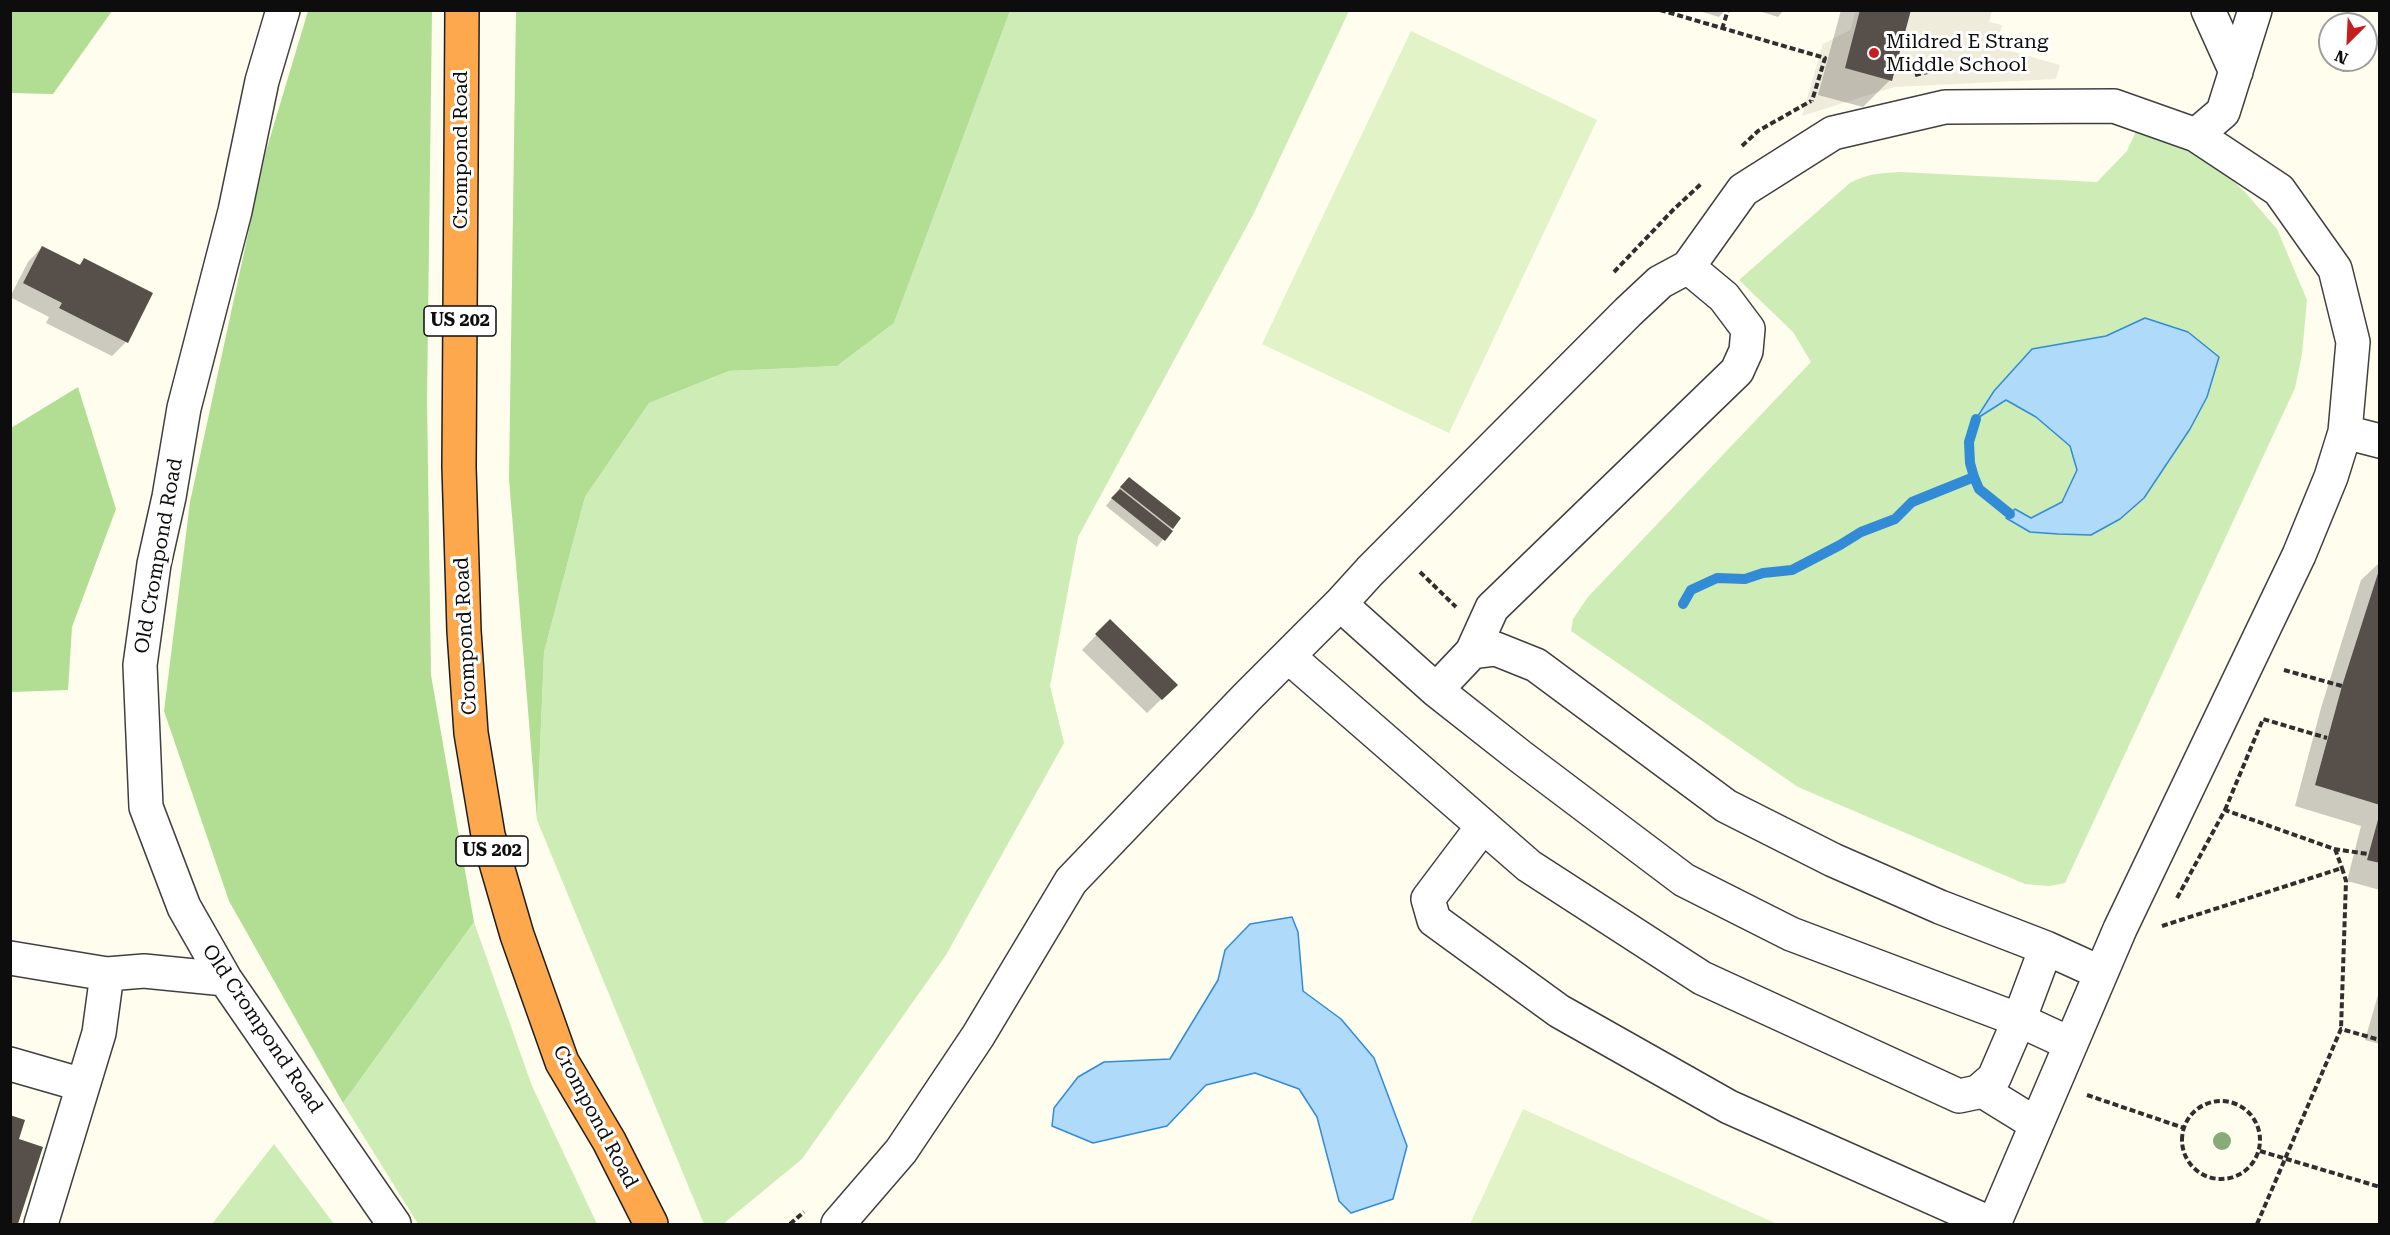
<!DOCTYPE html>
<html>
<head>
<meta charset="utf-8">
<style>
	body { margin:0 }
	#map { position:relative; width:2390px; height:1235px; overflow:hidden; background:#fffdee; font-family:"Roboto Serif",serif }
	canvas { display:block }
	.frame { position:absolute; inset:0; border:12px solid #0d0d0d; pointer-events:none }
	.north { position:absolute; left:2318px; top:12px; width:60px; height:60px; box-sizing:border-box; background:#fff; border:2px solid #9e9e9e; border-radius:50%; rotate:204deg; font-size:16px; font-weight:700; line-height:24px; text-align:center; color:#0d0d0d }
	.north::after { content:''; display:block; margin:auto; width:21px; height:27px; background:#c71d1c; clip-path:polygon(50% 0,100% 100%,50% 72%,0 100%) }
</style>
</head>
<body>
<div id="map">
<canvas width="2390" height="1235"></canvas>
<div class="frame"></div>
<div class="north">N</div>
</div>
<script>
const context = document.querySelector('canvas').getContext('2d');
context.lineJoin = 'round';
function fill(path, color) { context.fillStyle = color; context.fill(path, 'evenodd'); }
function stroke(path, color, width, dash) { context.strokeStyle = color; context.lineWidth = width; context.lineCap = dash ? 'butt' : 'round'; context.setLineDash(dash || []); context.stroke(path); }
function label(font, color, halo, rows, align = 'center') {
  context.font = font + ' "Roboto Serif",serif'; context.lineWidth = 6; context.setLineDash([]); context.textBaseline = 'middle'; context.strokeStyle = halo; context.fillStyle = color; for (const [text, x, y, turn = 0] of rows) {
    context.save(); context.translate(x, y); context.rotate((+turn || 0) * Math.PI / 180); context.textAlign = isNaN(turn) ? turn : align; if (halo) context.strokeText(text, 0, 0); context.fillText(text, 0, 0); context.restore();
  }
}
fill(new Path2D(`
	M 1010,11 L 1349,11 L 1254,213 L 1078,537 L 1050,686 L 1064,743 L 946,955 L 802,1159 L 723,1224 L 704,1224 L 537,820 L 544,652 L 585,497 L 649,403 L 729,371 L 837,366 L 894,323 Z
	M 2136,131 L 2212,161 L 2246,193 L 2277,229 L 2307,300 L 2302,354 L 2295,388 L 2065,883 L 2049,886 L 2025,884 L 1798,787 L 1571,631 L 1573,619 L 1588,597 L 1811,362 L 1793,332 L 1739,280 L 1850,183 C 1866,174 1881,173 1900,172 L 2097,182 L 2127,151 Z
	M 474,922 L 532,1086 L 597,1224 L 418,1224 L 343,1103 Z
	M 274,1144 L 334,1224 L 212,1224 Z`), '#ceecb5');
fill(new Path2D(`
	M 11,10 L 112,10 L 112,11 L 53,94 L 11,93 Z
	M 308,11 L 432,11 L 427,400 L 431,675 L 474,922 L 343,1103 L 229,901 L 164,711 L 190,502 L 266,151 Z
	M 516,11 L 1010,11 L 894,323 L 837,366 L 729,371 L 649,403 L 585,497 L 544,652 L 537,820 L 509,479 Z
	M 78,387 L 116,509 L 72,627 L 68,690 L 11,692 L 11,428 Z`), '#b1de93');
fill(new Path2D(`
	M 1411,31 L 1597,120 L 1449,433 L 1262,344 Z
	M 1523,1109 L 1777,1224 L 1470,1224 Z`), '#e1f3c7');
fill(new Path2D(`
	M 1856,11 L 1992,11 L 1989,22 L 2002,25 L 1996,47 L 2060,65 L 2056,79 L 1894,87 L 1802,116 L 1823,44 L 1850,30 Z`), '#f0ecdc');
const water = new Path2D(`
	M 2145,318 L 2188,332 L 2219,357 L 2207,397 L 2190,429 L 2144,498 L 2120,519 L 2091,535 L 2058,534 L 2030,532 L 2006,518 L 2015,509 L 2031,518 L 2062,502 L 2077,470 L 2070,446 L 2036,417 L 2006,400 L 1976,419 L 1994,391 L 2032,349 L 2106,336 Z
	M 1292,917 L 1298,932 L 1303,991 L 1341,1019 L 1374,1058 L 1407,1146 L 1393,1199 L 1351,1213 L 1339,1201 L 1317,1117 L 1299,1089 L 1255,1073 L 1206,1085 L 1167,1126 L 1093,1143 L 1052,1126 L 1054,1108 L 1078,1077 L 1104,1062 L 1170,1059 L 1218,980 L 1225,950 L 1250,924 Z`);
fill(water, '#afdafa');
stroke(water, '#318bd6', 1.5);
fill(new Path2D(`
	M 1696,10 L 1725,10 L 1719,17 Z
	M 1756,10 L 1784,10 L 1778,17 Z
	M 1841,10 L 1909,10 L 1890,80 L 1863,107 L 1818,95 Z
	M 42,247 L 78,266 L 84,260 L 126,342 L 112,356 L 46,323 L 49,317 L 10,297 L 28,262 Z
	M 1122,485 L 1172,528 L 1157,547 L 1106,506 Z
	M 2380,562 L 2380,890 L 2347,881 L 2361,826 L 2295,806 L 2321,708 L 2361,580 Z
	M 1110,621 L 1176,685 L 1147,713 L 1082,650 Z
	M 2380,988 L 2380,1044 L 2365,1040 Z`), '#0003');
stroke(new Path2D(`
	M 1976,419 L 1969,442 L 1970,463 L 1974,477 L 1979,489 L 2010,514
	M 1683,604 L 1691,590 L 1717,578 L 1745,579 L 1763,573 L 1792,570 L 1840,545 L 1861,532 L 1895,519 L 1912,502 L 1974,477`), '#318bd6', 10);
fill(new Path2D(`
	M 1860,10 L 1911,10 L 1892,81 L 1845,68 Z
	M 42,246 L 80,265 L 84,258 L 153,293 L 128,343 L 59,308 L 62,303 L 23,283 Z
	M 1129,477 L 1181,518 L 1173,529 L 1120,487 Z
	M 1120,489 L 1173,531 L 1165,541 L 1111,498 Z
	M 2380,567 L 2380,805 L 2315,785 L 2342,686 Z
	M 1110,619 L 1178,685 L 1162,700 L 1095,634 Z
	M 2379,816 L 2380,816 L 2380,863 L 2367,860 Z
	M 10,1115 L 25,1120 L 19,1139 L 43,1147 L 18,1224 L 10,1224 Z`), '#574f49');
const minor = new Path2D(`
	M 283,10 L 262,81 L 235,211 L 184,408 L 169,497 L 154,564 L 140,665 L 146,807 L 184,907 L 225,979 L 394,1224
	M 2208,10 L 2236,72
	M 2196,135 L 2223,112 L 2255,10
	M 2345,432 L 2380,441
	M 1340,604 L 1370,571 L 1628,312 L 1660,282 L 1688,267 L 1743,190 L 1833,133 L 1945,107 L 2114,106 L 2196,135 L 2279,190 L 2335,269 L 2353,342 L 2345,432 L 2331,477 L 2299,555 L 2120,929 L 1994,1224
	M 1472,652 L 1492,608 L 1737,371 L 1746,351 L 1748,329 L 1724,297 L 1688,267
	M 1289,657 L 1529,866 L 1702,978 L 1959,1096 L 1978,1092 L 1994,1078 L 2019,1020 L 1791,934 L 1684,880 L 1521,757 L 1436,690 L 1472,652 L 1496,649 L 1536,665 L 1726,806 L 1833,860 L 1940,907 L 2046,948 L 2019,1020 L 2071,1044
	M 1483,826 L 1428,899 L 1434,920 L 1559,1011 L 1729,1107 L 1992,1224
	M 2046,948 L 2101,973
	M 10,958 L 107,974 L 144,971 L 225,979
	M 10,1064 L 83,1085
	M 1981,1090 L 2036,1124
	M 41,1224 L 99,1033 L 107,974
	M 838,1224 L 901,1151 L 978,1036 L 1071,881 L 1247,697 L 1340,604 L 1436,690`);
const highway = new Path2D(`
	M 462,10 L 459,467 L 464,631 L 471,733 L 488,835 L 517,935 L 562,1062 L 609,1141 L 651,1224`);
stroke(minor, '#404040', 36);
stroke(highway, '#1e1e1e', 36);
stroke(new Path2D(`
	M 1660,10 L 1825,58 L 1812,101
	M 1722,29 L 1728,10
	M 1915,75 L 1936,70
	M 1742,146 L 1758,131 L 1811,101
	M 1614,272 L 1673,210 L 1702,183
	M 1420,572 L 1456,607
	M 2284,670 L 2342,686
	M 2225,810 L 2263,719 L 2327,738
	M 2335,849 L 2342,868
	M 2177,898 L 2225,810 L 2334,849 L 2368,854
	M 2162,926 L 2342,868 L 2346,881 L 2341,1029
	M 2087,1095 L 2184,1128
	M2182 1140a39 39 0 1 1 78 0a39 39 0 1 1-78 0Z
	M 2260,1151 L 2380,1187
	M 790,1224 L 804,1212
	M 2257,1224 L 2341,1029 L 2380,1040`), '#2f2f2f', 4, [6, 3]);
stroke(minor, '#fff', 33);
stroke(highway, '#fea84d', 33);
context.fillStyle = '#87ac79';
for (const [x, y] of [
	[2222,1141]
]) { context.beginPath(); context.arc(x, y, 9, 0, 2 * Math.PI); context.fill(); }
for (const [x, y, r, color] of [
	[1874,53,6,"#c71d1c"]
]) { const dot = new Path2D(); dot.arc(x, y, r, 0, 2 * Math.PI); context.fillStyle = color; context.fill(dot); stroke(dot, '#fff', 2); }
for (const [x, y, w] of [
	[460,321,72],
	[492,851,72]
]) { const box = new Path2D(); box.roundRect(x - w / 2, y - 15, w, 30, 4.5); context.fillStyle = '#fff'; context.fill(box); stroke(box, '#0d0d0d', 1.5); }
label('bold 18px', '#0d0d0d', null, [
	["US 202",460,321],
	["US 202",492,851]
]);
label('20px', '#0d0d0d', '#fff', [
	["Mildred E Strang",1886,42],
	["Middle School",1886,65]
], 'left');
label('20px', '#0d0d0d', '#fff', [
	["Crompond Road",461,150,-90],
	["Old Crompond Road",159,556,-80],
	["Crompond Road",466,636,-93],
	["Old Crompond Road",262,1029,56],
	["Crompond Road",595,1117,62]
]);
</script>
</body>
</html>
